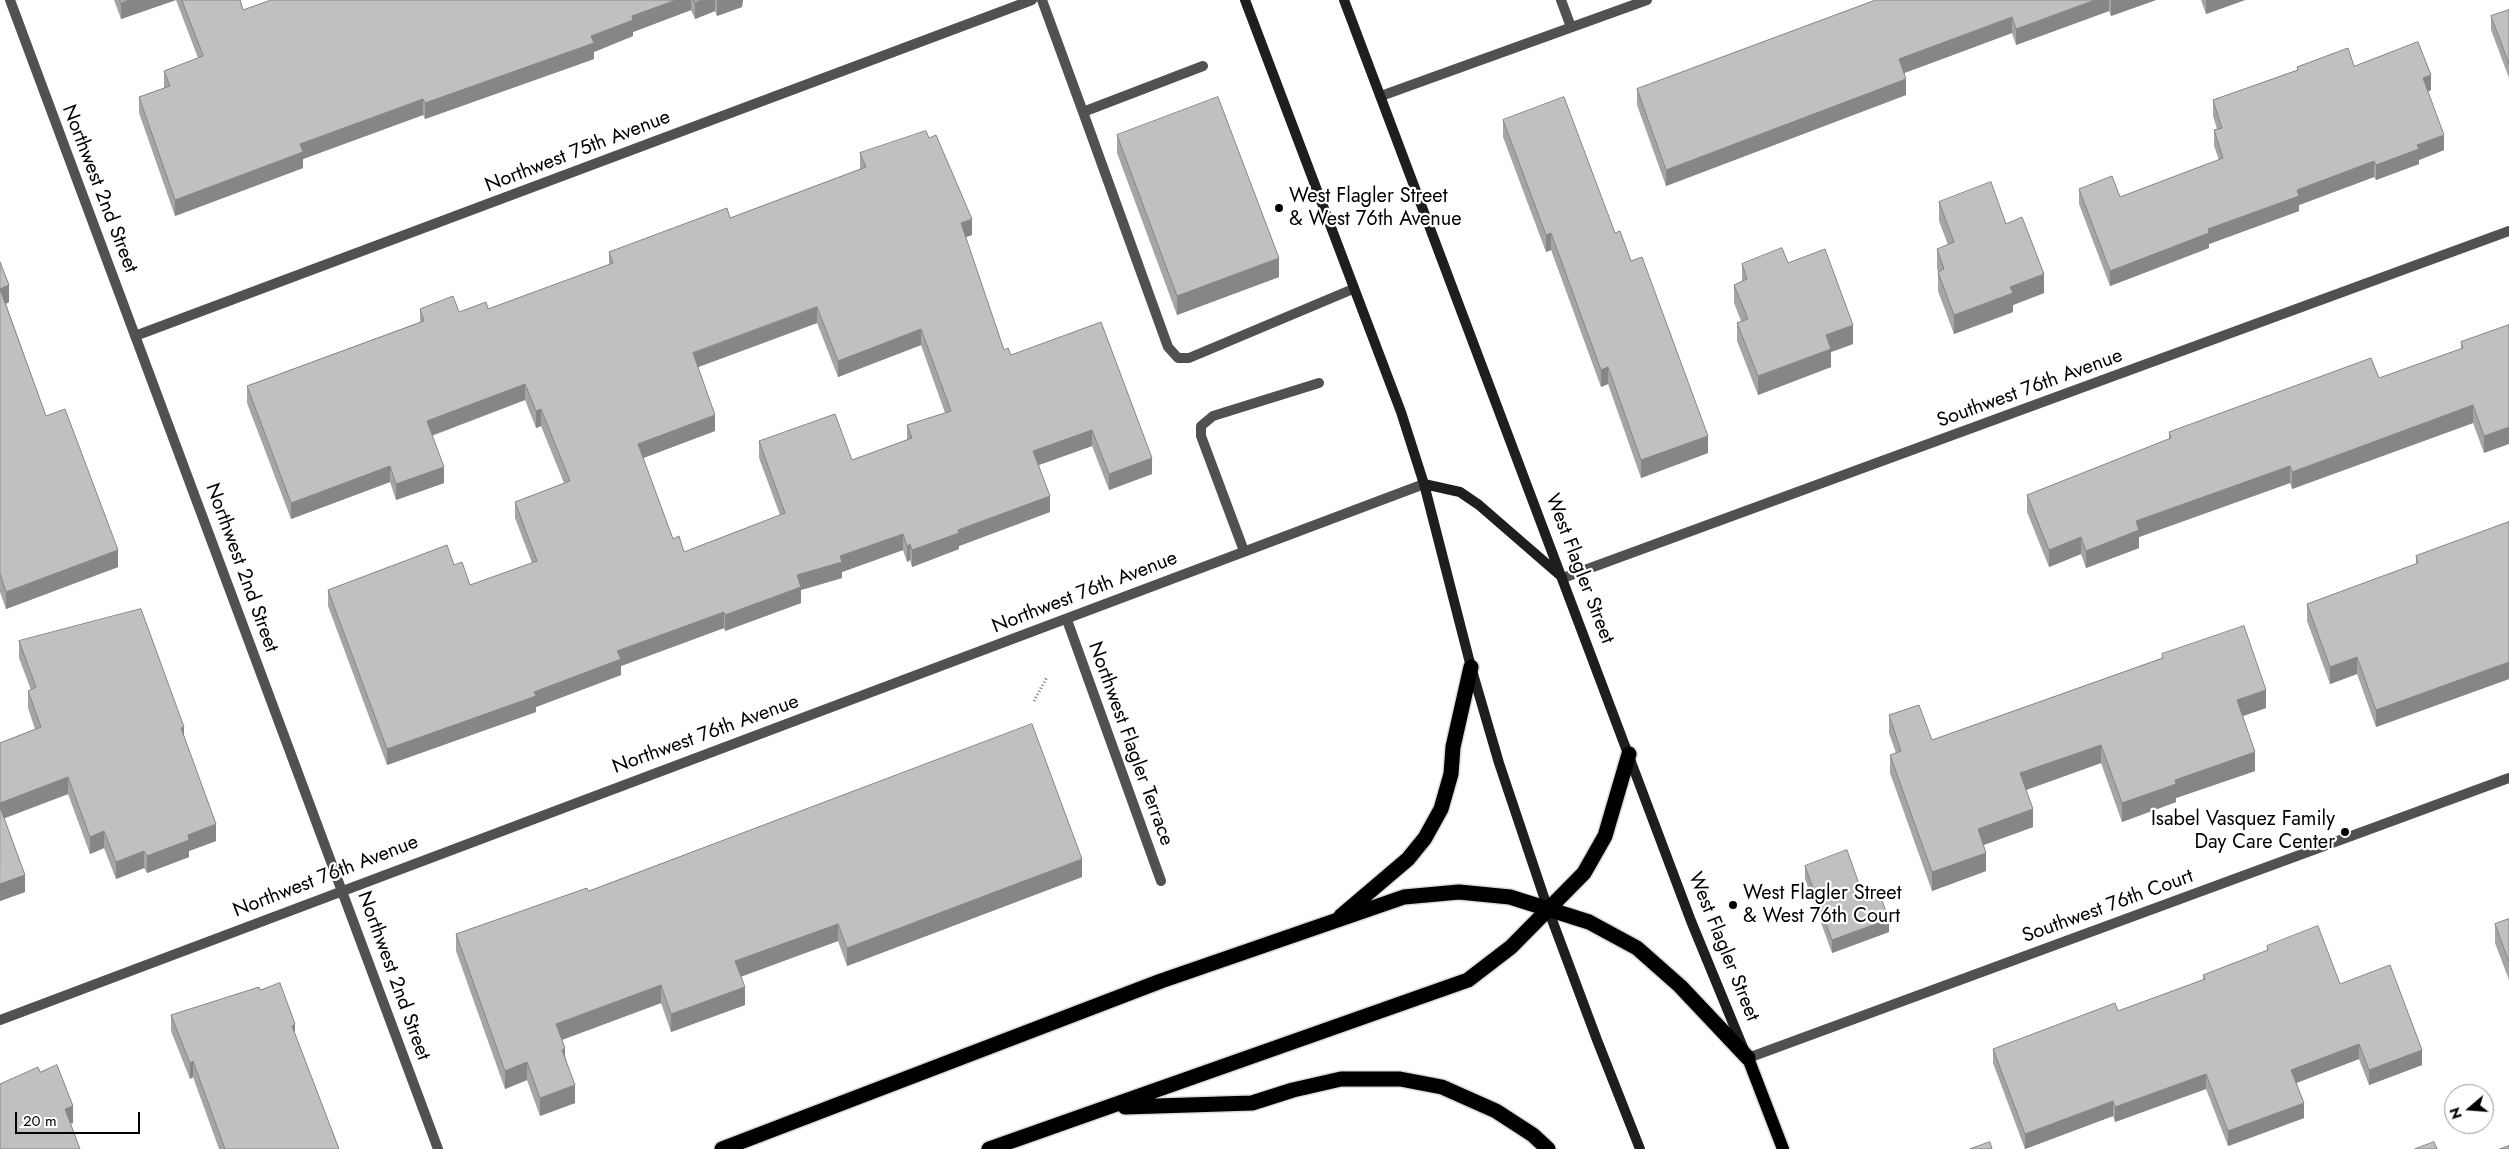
<!DOCTYPE html>
<html>
<head>
<meta charset="utf-8">
<style>
	body { margin:0 }
	#map { position:relative; width:2509px; height:1149px; overflow:hidden; background:#fff; font-family:Jost,sans-serif }
	canvas { display:block }
	.north { position:absolute; left:2444px; top:1084px; width:50px; height:50px; box-sizing:border-box; background:#fff; border:1px solid #999; border-radius:50%; rotate:252deg; font-size:14px; font-weight:700; line-height:20px; text-align:center; color:#000 }
	.north::after { content:''; display:block; margin:auto; width:18px; height:22px; background:#000; clip-path:polygon(50% 0,100% 100%,50% 72%,0 100%) }
	.scale { position:absolute; left:15px; top:1112px; width:125px; height:22px; box-sizing:border-box; border:2px solid #000; border-top:0; padding-left:6px; font-size:15px; line-height:18px; white-space:nowrap; color:#000; -webkit-text-stroke:4px #fff; paint-order:stroke }
</style>
</head>
<body>
<div id="map">
<canvas width="2509" height="1149"></canvas>
<div class="north">N</div>
<div class="scale">20 m</div>
</div>
<script>
const context = document.querySelector('canvas').getContext('2d');
context.lineJoin = 'round';
function stroke(path, color, width, dash) { context.strokeStyle = color; context.lineWidth = width; context.lineCap = dash ? 'butt' : 'round'; context.setLineDash(dash || []); context.stroke(path); }
function fill(path, color) { context.fillStyle = color; context.fill(path, 'evenodd'); }
function label(font, color, halo, rows, align = 'center') {
  context.font = font + ' Jost,sans-serif'; context.lineWidth = 4.5; context.setLineDash([]); context.textBaseline = 'middle'; context.strokeStyle = halo; context.fillStyle = color; for (const [text, x, y, turn = 0] of rows) {
    context.save(); context.translate(x, y); context.rotate((+turn || 0) * Math.PI / 180); context.textAlign = isNaN(turn) ? turn : align; if (halo) context.strokeText(text, 0, 0); context.fillText(text, 0, 0); context.restore();
  }
}
const primary = new Path2D(`
	M 1748,1058 L 1783,1149`);
const motorway = new Path2D(`
	M 1341,916 L 1408,859 L 1425,838 L 1441,809 L 1451,774 L 1453,747 L 1471,667
	M 1125,1107 L 1252,1103 L 1293,1090 L 1341,1079 L 1400,1079 L 1442,1087 L 1496,1111 L 1533,1135 L 1548,1149
	M 722,1149 L 1161,981 L 1404,897 L 1459,892 L 1510,897 L 1548,909 L 1589,922 L 1637,948 L 1680,986 L 1748,1058
	M 989,1149 L 1468,980 L 1511,947 L 1584,873 L 1605,836 L 1629,754`);
stroke(primary, '#dbdbdb', 15);
stroke(motorway, '#dbdbdb', 18);
stroke(new Path2D(`
	M 1034,701 L 1047,677`), '#737373', 3, [1, 2.5]);
stroke(new Path2D(`
	M 1042,0 L 1083,112 L 1203,66
	M 1561,0 L 1571,27
	M 1083,112 L 1168,347 L 1178,358 L 1189,358 L 1353,289
	M 1244,551 L 1201,436 L 1201,426 L 1213,416 L 1319,383`), '#515151', 10);
stroke(new Path2D(`
	M 10,0 L 438,1149
	M 1381,96 L 1647,0
	M 135,336 L 1032,0
	M 1563,578 L 2509,231
	M 1067,620 L 1161,881
	M 0,1020 L 1424,484
	M 1748,1058 L 2509,778`), '#515151', 10);
stroke(new Path2D(`
	M 1245,0 L 1401,412 L 1424,484 L 1471,667 L 1499,763 L 1548,909 L 1597,1040 L 1640,1149
	M 1344,0 L 1691,921 L 1744,1050
	M 1424,484 L 1460,492 L 1479,505 L 1562,577`), '#1e1e1e', 10);
stroke(primary, '#000', 12);
stroke(motorway, '#000', 15);
fill(new Path2D(`
	M 114,0 L 176,0 L 121,19 Z
	M 176,0 L 240,0 L 243,10 L 271,0 L 743,0 L 742,7 L 717,16 L 715,11 L 695,19 L 691,10 L 633,32 L 633,36 L 594,52 L 594,59 L 425,119 L 423,115 L 303,159 L 303,168 L 175,216 L 139,113 L 139,97 L 164,88 L 164,71 L 198,58 Z
	M 1876,0 L 2156,0 L 2111,16 L 2109,11 L 2016,45 L 2012,33 L 1904,73 L 1906,95 L 1666,186 L 1637,105 L 1637,89 Z
	M 2201,0 L 2245,0 L 2206,14 Z
	M 2509,10 L 2509,78 L 2491,30 L 2491,16 Z
	M 2354,66 L 2431,90 L 2428,92 L 2444,150 L 2419,160 L 2419,164 L 2376,180 L 2374,177 L 2299,205 L 2299,211 L 2209,244 L 2209,248 L 2110,286 L 2079,204 L 2079,189 L 2120,197 L 2219,160 L 2214,146 L 2214,130 L 2217,129 L 2213,116 L 2213,100 L 2297,70 L 2297,67 Z
	M 1503,120 L 1615,233 L 1631,261 L 1708,453 L 1641,478 L 1608,384 L 1601,387 L 1551,250 L 1546,252 L 1503,137 Z
	M 1117,135 L 1279,277 L 1177,315 L 1117,153 Z
	M 929,138 L 972,235 L 965,237 L 1004,350 L 1152,474 L 1109,490 L 1092,446 L 1039,465 L 1050,512 L 959,546 L 959,549 L 912,567 L 910,560 L 907,562 L 903,550 L 842,572 L 842,578 L 801,590 L 801,603 L 725,631 L 724,628 L 621,666 L 621,675 L 536,707 L 536,712 L 387,765 L 328,606 L 328,590 L 454,565 L 470,585 L 532,563 L 515,518 L 515,502 L 564,483 L 541,426 L 536,428 L 525,400 L 432,436 L 444,483 L 396,500 L 390,482 L 291,519 L 247,403 L 247,386 L 420,322 L 420,309 L 459,312 L 488,309 L 609,265 L 609,252 L 730,218 L 860,169 L 860,153 ZM 817,323 L 838,377 L 921,345 L 945,413 L 907,425 L 907,440 L 852,460 L 759,441 L 759,458 L 780,515 L 684,552 L 673,539 L 643,458 L 715,431 L 698,367 Z
	M 1939,202 L 2006,224 L 2044,293 L 2013,305 L 2013,312 L 1954,334 L 1938,291 L 1938,272 L 1937,268 L 1937,249 L 1948,245 L 1939,221 Z
	M 0,262 L 9,302 L 6,304 L 46,416 L 118,567 L 6,609 L 0,592 Z
	M 1788,263 L 1853,344 L 1831,352 L 1831,367 L 1758,395 L 1737,341 L 1737,323 L 1741,321 L 1734,303 L 1734,285 L 1742,282 L 1742,264 Z
	M 2509,325 L 2484,453 L 2473,423 L 2292,489 L 2290,483 L 2139,537 L 2139,548 L 2086,568 L 2081,554 L 2049,567 L 2027,512 L 2027,495 L 2169,439 L 2169,432 L 2379,378 L 2461,349 L 2461,342 Z
	M 2509,522 L 2509,679 L 2376,727 L 2357,674 L 2330,684 L 2307,621 L 2307,604 L 2416,564 L 2416,556 Z
	M 19,641 L 184,736 L 216,841 L 189,851 L 189,857 L 147,873 L 144,868 L 116,879 L 104,848 L 90,854 L 68,794 L 4,818 L 25,892 L 0,901 L 0,743 L 35,729 L 28,708 L 28,691 L 31,690 L 19,658 Z
	M 2162,654 L 2266,708 L 2243,716 L 2255,771 L 2176,798 L 2176,802 L 2122,822 L 2101,763 L 2026,790 L 2033,827 L 1984,845 L 1986,871 L 1932,891 L 1890,773 L 1890,755 L 1896,753 L 1889,733 L 1889,715 L 1932,740 L 2162,658 Z
	M 1805,866 L 1863,895 L 1889,932 L 1832,953 L 1805,879 Z
	M 1082,877 L 847,966 L 838,941 L 741,976 L 745,1005 L 671,1032 L 661,1003 L 562,1040 L 575,1103 L 540,1116 L 527,1080 L 505,1089 L 456,951 L 456,934 L 588,891 Z
	M 2509,919 L 2509,980 L 2495,943 L 2495,924 Z
	M 2267,946 L 2340,984 L 2422,1065 L 2369,1085 L 2359,1059 L 2296,1083 L 2304,1118 L 2228,1146 L 2206,1089 L 2115,1122 L 2113,1116 L 2025,1149 L 1993,1063 L 1993,1049 L 2118,1011 L 2203,980 L 2203,975 L 2267,951 Z
	M 260,990 L 295,1036 L 339,1149 L 219,1149 L 193,1077 L 190,1079 L 171,1031 L 171,1015 Z`), '#a5a5a5');
fill(new Path2D(`
	M 130,0 L 176,0 L 121,19 L 121,3 Z
	M 676,0 L 691,0 L 691,10 L 633,32 L 633,36 L 594,52 L 594,59 L 425,119 L 425,103 L 591,36 L 632,16 Z
	M 702,0 L 715,0 L 715,11 L 695,19 L 695,3 Z
	M 717,0 L 743,0 L 742,7 L 717,16 Z
	M 2095,0 L 2109,0 L 2109,11 L 2016,45 L 2016,29 Z
	M 2111,0 L 2156,0 L 2111,16 Z
	M 2206,0 L 2245,0 L 2206,14 Z
	M 2012,17 L 2012,33 L 1899,75 L 1899,59 Z
	M 2431,75 L 2431,90 L 2423,94 L 2423,78 Z
	M 1906,79 L 1906,95 L 1666,186 L 1666,170 Z
	M 423,99 L 423,115 L 303,159 L 303,168 L 175,216 L 175,200 L 300,144 Z
	M 2444,135 L 2444,150 L 2419,160 L 2419,164 L 2376,180 L 2376,165 L 2417,145 Z
	M 2374,161 L 2374,177 L 2299,205 L 2299,211 L 2209,244 L 2209,248 L 2110,286 L 2110,271 L 2297,190 Z
	M 972,219 L 972,235 L 961,239 L 961,223 Z
	M 1551,233 L 1551,250 L 1546,252 L 1546,235 Z
	M 1279,258 L 1279,277 L 1177,315 L 1177,296 Z
	M 2044,274 L 2044,293 L 2013,305 L 2013,312 L 1954,334 L 1954,315 L 2010,287 Z
	M 9,285 L 9,302 L 0,307 L 0,289 Z
	M 817,307 L 817,323 L 693,369 L 693,353 Z
	M 1853,325 L 1853,344 L 1831,352 L 1831,367 L 1758,395 L 1758,376 L 1826,335 Z
	M 921,329 L 921,345 L 838,377 L 838,361 Z
	M 1608,367 L 1608,384 L 1601,387 L 1601,370 Z
	M 525,384 L 525,400 L 427,437 L 427,421 Z
	M 2473,405 L 2473,423 L 2292,489 L 2292,472 Z
	M 541,409 L 541,426 L 536,428 L 536,411 Z
	M 715,415 L 715,431 L 638,460 L 638,444 Z
	M 2509,427 L 2509,444 L 2484,453 L 2484,436 Z
	M 1092,430 L 1092,446 L 1033,467 L 1033,451 Z
	M 1708,436 L 1708,453 L 1641,478 L 1641,460 Z
	M 1152,458 L 1152,474 L 1109,490 L 1109,474 Z
	M 390,466 L 390,482 L 291,519 L 291,503 Z
	M 2290,466 L 2290,483 L 2139,537 L 2139,548 L 2086,568 L 2086,551 L 2136,521 Z
	M 444,467 L 444,483 L 396,500 L 396,484 Z
	M 1050,496 L 1050,512 L 959,546 L 959,549 L 912,567 L 912,550 L 958,530 Z
	M 903,534 L 903,550 L 842,572 L 842,578 L 801,590 L 801,603 L 725,631 L 725,615 L 797,575 L 840,556 Z
	M 2081,537 L 2081,554 L 2049,567 L 2049,550 Z
	M 910,544 L 910,560 L 907,562 L 907,546 Z
	M 118,550 L 118,567 L 6,609 L 6,592 Z
	M 724,612 L 724,628 L 621,666 L 621,675 L 536,707 L 536,712 L 387,765 L 387,749 L 617,651 Z
	M 2357,657 L 2357,674 L 2330,684 L 2330,667 Z
	M 2509,662 L 2509,679 L 2376,727 L 2376,710 Z
	M 2266,690 L 2266,708 L 2237,718 L 2237,700 Z
	M 184,727 L 184,744 L 181,728 Z
	M 2101,745 L 2101,763 L 2020,792 L 2020,773 Z
	M 2255,752 L 2255,771 L 2176,798 L 2176,802 L 2122,822 L 2122,803 L 2175,780 Z
	M 68,777 L 68,794 L 0,820 L 0,803 Z
	M 2033,809 L 2033,827 L 1978,847 L 1978,829 Z
	M 216,824 L 216,841 L 189,851 L 189,857 L 147,873 L 147,856 L 188,835 Z
	M 104,831 L 104,848 L 90,854 L 90,837 Z
	M 144,851 L 144,868 L 116,879 L 116,862 Z
	M 1986,853 L 1986,871 L 1932,891 L 1932,872 Z
	M 1082,859 L 1082,877 L 847,966 L 847,948 Z
	M 25,875 L 25,892 L 0,901 L 0,884 Z
	M 1889,919 L 1889,932 L 1832,953 L 1832,940 Z
	M 838,924 L 838,941 L 735,979 L 735,961 Z
	M 661,985 L 661,1003 L 556,1042 L 556,1024 Z
	M 745,987 L 745,1005 L 671,1032 L 671,1014 Z
	M 295,1024 L 295,1040 L 292,1026 Z
	M 2359,1044 L 2359,1059 L 2291,1085 L 2291,1070 Z
	M 565,1048 L 565,1066 L 562,1050 Z
	M 2422,1050 L 2422,1065 L 2369,1085 L 2369,1070 Z
	M 193,1061 L 193,1077 L 190,1079 L 190,1063 Z
	M 527,1062 L 527,1080 L 505,1089 L 505,1071 Z
	M 2206,1074 L 2206,1089 L 2115,1122 L 2115,1107 Z
	M 575,1085 L 575,1103 L 540,1116 L 540,1098 Z
	M 2113,1101 L 2113,1116 L 2025,1149 L 2025,1134 Z
	M 2304,1103 L 2304,1118 L 2228,1146 L 2228,1131 Z
	M 73,1106 L 73,1123 L 65,1126 L 65,1109 Z`), '#868686');
const building = new Path2D(`
	M 120,0 L 130,0 L 121,3 Z
	M 182,0 L 240,0 L 243,10 L 271,0 L 676,0 L 632,16 L 633,20 L 591,36 L 594,43 L 425,103 L 423,99 L 300,144 L 303,152 L 175,200 L 139,97 L 170,86 L 164,71 L 203,56 Z
	M 694,0 L 702,0 L 695,3 Z
	M 1876,0 L 2095,0 L 2016,29 L 2012,17 L 1899,59 L 1906,79 L 1666,170 L 1637,89 Z
	M 2509,10 L 2509,64 L 2491,16 Z
	M 2418,42 L 2431,75 L 2423,78 L 2444,135 L 2417,145 L 2419,149 L 2376,165 L 2374,161 L 2297,190 L 2299,196 L 2208,229 L 2209,233 L 2110,271 L 2079,189 L 2112,176 L 2120,197 L 2223,158 L 2214,130 L 2222,128 L 2213,100 L 2298,70 L 2297,67 L 2348,48 L 2354,66 Z
	M 1218,97 L 1279,258 L 1177,296 L 1117,135 Z
	M 1564,97 L 1615,233 L 1620,231 L 1631,261 L 1642,257 L 1708,436 L 1641,460 L 1608,367 L 1601,370 L 1551,233 L 1546,235 L 1503,120 Z
	M 926,131 L 929,138 L 936,135 L 972,219 L 961,223 L 1004,350 L 1008,348 L 1011,355 L 1101,322 L 1152,458 L 1109,474 L 1092,430 L 1033,451 L 1050,496 L 958,530 L 959,533 L 912,550 L 910,544 L 907,546 L 903,534 L 840,556 L 842,562 L 797,575 L 801,587 L 725,615 L 724,612 L 617,651 L 621,659 L 534,692 L 536,696 L 387,749 L 328,590 L 447,545 L 454,565 L 462,562 L 470,585 L 537,561 L 515,502 L 570,481 L 541,409 L 536,411 L 525,384 L 427,421 L 444,467 L 396,484 L 390,466 L 291,503 L 247,386 L 424,321 L 420,309 L 453,296 L 459,312 L 486,302 L 488,309 L 613,263 L 609,252 L 727,208 L 730,218 L 866,167 L 860,153 ZM 817,307 L 838,361 L 921,329 L 951,411 L 907,425 L 912,438 L 852,460 L 835,414 L 759,441 L 785,513 L 684,552 L 679,536 L 673,539 L 638,444 L 715,415 L 693,353 Z
	M 1991,182 L 2006,224 L 2022,217 L 2044,274 L 2010,287 L 2013,293 L 1954,315 L 1938,272 L 1944,269 L 1937,249 L 1954,242 L 1939,202 Z
	M 1782,248 L 1788,263 L 1825,249 L 1853,325 L 1826,335 L 1831,349 L 1758,376 L 1737,323 L 1748,319 L 1734,285 L 1747,279 L 1742,264 Z
	M 0,262 L 9,285 L 0,289 L 46,416 L 65,409 L 118,550 L 6,592 L 0,574 Z
	M 2509,325 L 2509,427 L 2484,436 L 2473,405 L 2292,472 L 2290,466 L 2136,521 L 2139,530 L 2086,551 L 2081,537 L 2049,550 L 2027,495 L 2171,438 L 2169,432 L 2371,358 L 2379,378 L 2463,348 L 2461,342 Z
	M 2509,522 L 2509,662 L 2376,710 L 2357,657 L 2330,667 L 2307,604 L 2418,563 L 2416,556 Z
	M 141,609 L 184,727 L 181,728 L 216,824 L 188,835 L 189,840 L 147,856 L 144,851 L 116,862 L 104,831 L 90,837 L 68,777 L 0,803 L 0,743 L 41,727 L 28,691 L 36,687 L 19,641 Z
	M 2244,626 L 2266,690 L 2237,700 L 2255,752 L 2175,780 L 2176,784 L 2122,803 L 2101,745 L 2020,773 L 2033,809 L 1978,829 L 1986,853 L 1932,872 L 1890,755 L 1901,751 L 1889,715 L 1919,705 L 1932,740 L 2163,658 L 2162,654 Z
	M 1032,724 L 1082,859 L 847,948 L 838,924 L 735,961 L 745,987 L 671,1014 L 661,985 L 556,1024 L 565,1048 L 562,1050 L 575,1085 L 540,1098 L 527,1062 L 505,1071 L 456,934 L 587,888 L 588,891 Z
	M 0,807 L 25,875 L 0,884 Z
	M 1847,850 L 1863,895 L 1878,890 L 1889,919 L 1832,940 L 1805,866 Z
	M 2509,919 L 2509,962 L 2495,924 Z
	M 2318,926 L 2340,984 L 2390,965 L 2422,1050 L 2369,1070 L 2359,1044 L 2291,1070 L 2304,1103 L 2228,1131 L 2206,1074 L 2115,1107 L 2113,1101 L 2025,1134 L 1993,1049 L 2115,1003 L 2118,1011 L 2205,979 L 2203,975 L 2268,950 L 2267,946 Z
	M 280,983 L 295,1024 L 292,1026 L 339,1149 L 225,1149 L 193,1061 L 190,1063 L 171,1015 L 259,987 L 260,990 Z
	M 57,1065 L 73,1106 L 65,1109 L 80,1149 L 0,1149 L 0,1084 L 38,1067 L 40,1072 Z
	M 1990,1142 L 1992,1149 L 1970,1149 Z
	M 2434,1142 L 2437,1149 L 2415,1149 Z
	M 2509,1146 L 2509,1149 L 2500,1149 Z`);
fill(building, '#c0c0c0');
stroke(building, '#868686', 1);
for (const [x, y, r, color] of [
	[1279,208,5,"#000"],
	[2345,832,5,"#000"],
	[1733,905,5,"#000"]
]) { const dot = new Path2D(); dot.arc(x, y, r, 0, 2 * Math.PI); context.fillStyle = color; context.fill(dot); stroke(dot, '#fff', 2); }
label('20px', '#000', '#fff', [
	["Northwest 75th Avenue",578,152,-21],
	["Northwest 2nd Street",99,189,69],
	["Southwest 76th Avenue",2030,389,-20],
	["Northwest 2nd Street",241,568,70],
	["West Flagler Street",1579,569,69],
	["Northwest 76th Avenue",1085,593,-21],
	["Northwest 76th Avenue",706,735,-20],
	["Northwest Flagler Terrace",1130,744,70],
	["Northwest 76th Avenue",326,877,-21],
	["Southwest 76th Court",2108,907,-20],
	["West Flagler Street",1723,947,68],
	["Northwest 2nd Street",393,976,70]
]);
label('20px', '#000', '#fff', [
	["West Flagler Street",1289,197],
	["& West 76th Avenue",1289,220],
	["Isabel Vasquez Family",2335,820,"right"],
	["Day Care Center",2335,843,"right"],
	["West Flagler Street",1743,894],
	["& West 76th Court",1743,917]
], 'left');
</script>
</body>
</html>
